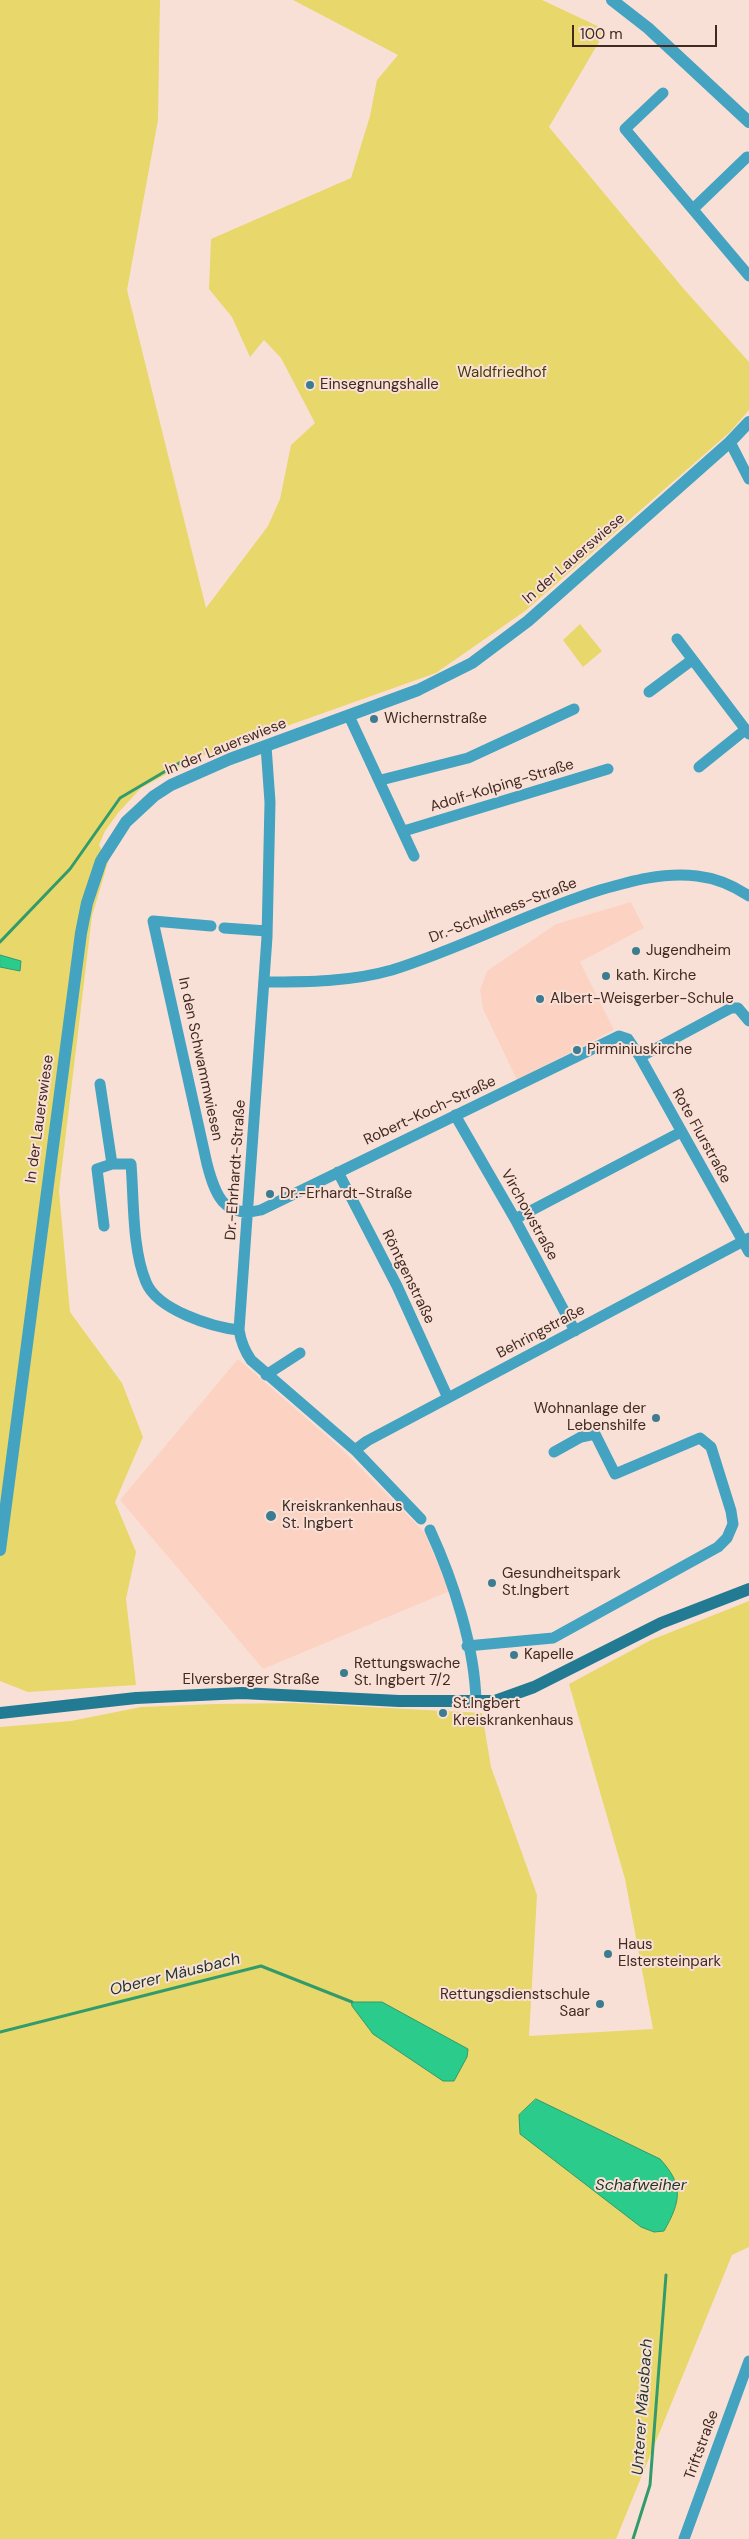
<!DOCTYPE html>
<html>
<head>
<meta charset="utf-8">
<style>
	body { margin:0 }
	#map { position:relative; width:749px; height:2539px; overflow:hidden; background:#f9e0d7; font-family:"DM Sans",sans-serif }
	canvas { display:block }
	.scale { position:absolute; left:572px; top:25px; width:145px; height:22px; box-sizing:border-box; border:2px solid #412a21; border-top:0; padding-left:6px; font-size:15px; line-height:18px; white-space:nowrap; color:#412a21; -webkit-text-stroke:4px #f9e0d7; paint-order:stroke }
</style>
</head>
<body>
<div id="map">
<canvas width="749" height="2539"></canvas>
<div class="scale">100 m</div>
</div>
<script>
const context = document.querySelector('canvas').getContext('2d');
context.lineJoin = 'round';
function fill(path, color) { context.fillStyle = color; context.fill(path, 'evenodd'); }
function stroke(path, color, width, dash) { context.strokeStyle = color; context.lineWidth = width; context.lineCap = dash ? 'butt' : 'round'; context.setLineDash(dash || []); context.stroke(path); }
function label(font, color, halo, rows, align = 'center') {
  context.font = font + ' "DM Sans",sans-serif'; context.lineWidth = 4; context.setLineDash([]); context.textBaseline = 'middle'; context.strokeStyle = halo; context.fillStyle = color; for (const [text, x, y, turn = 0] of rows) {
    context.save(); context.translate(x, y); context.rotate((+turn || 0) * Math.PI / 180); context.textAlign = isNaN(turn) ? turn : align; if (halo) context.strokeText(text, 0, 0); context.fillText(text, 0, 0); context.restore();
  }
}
fill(new Path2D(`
	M 631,902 L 644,928 L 580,962 L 614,1030 L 517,1080 L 483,1009 L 480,990 L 487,971 L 556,924 Z
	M 238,1359 L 345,1452 L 424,1532 L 450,1591 L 263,1669 L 120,1500 Z`), '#fcd2c3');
fill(new Path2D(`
	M 0,0 L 160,0 L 158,120 L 127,290 L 206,608 L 268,526 L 280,499 L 291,445 L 315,423 L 281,358 L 264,340 L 250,357 L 232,317 L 209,289 L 211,239 L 351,178 L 370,116 L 377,80 L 398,55 L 293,0 L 542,0 L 606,30 L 549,127 L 683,288 L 749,362 L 749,410 L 730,432 L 525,611 L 436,673 L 194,759 L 141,788 L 118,813 L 105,831 L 99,845 L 108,862 L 92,916 L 59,1191 L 70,1312 L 122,1383 L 143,1437 L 115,1502 L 136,1552 L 126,1599 L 136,1685 L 28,1692 L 0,1681 L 0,967 L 20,971 L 21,961 L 0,955 Z
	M 580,624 L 602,651 L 583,667 L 563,640 Z
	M 749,1601 L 749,2247 L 732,2255 L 616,2539 L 0,2539 L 0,1727 L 71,1721 L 141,1707 L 214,1704 L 294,1703 L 482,1713 L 491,1767 L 537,1895 L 529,2036 L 653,2029 L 625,1879 L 569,1684 L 651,1640 ZM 456,2043 L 468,2049 L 454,2081 Z`), '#e8d76a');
const water = new Path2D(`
	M 0,955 L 21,961 L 20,971 L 0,967 Z
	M 352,2002 L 382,2002 L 468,2049 L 467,2057 L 454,2081 L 443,2081 L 373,2034 L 352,2006 Z
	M 536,2099 L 660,2159 C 684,2185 681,2201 664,2231 L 654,2232 L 641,2227 L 520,2134 L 519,2115 Z`);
fill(water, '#2bcb8c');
stroke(water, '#329b6c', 1);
stroke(new Path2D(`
	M 0,942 L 70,869 L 120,798 L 186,759
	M 0,2032 L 261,1966 L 352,2002
	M 633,2539 L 650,2485 L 666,2275`), '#329b6c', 3);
stroke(new Path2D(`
	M 663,93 L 625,129 L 749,276
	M 693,209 L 747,157
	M 730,442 L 749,479
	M 677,639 L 749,734
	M 649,692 L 692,660
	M 349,716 L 414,856
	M 266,746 L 270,802 L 267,937 L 239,1330 C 241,1342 244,1350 251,1360 L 355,1450 L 421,1519
	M 699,767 L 745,730
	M 381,780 L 468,758 L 574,709
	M 404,831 L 608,769
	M 211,926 L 153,921 L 207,1164 C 215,1194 223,1219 261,1210 L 619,1036 L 628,1039 L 640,1057 L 749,1252
	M 224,928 L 267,931
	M 264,982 C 307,982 350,982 392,970 C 463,948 529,912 600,890 C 631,881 663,872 697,876 C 715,878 734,886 749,896
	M 640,1057 L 731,1008 L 738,1008 L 749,1021
	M 100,1084 L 112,1164
	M 455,1115 L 515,1219 L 575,1331
	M 338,1172 L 397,1286 L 448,1398
	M 515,1219 L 681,1132
	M 104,1226 L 97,1169 L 112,1164 L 131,1164 C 134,1200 132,1249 146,1282 C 157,1310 212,1327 239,1330
	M 266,1375 L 300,1353
	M 355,1450 L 367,1441 L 749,1238
	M 430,1530 C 453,1580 475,1647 476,1702
	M 467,1646 L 553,1638 L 718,1547 L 727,1538 L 733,1524 L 731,1511 L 711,1447 L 700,1438 L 615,1474 L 595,1434 L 581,1437 L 554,1452
	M 684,2539 L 749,2361`), '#44a3c0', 11);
stroke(new Path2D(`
	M 612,0 L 648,28 L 749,122
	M 0,1550 L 81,933 L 87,903 L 101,861 L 126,822 L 154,796 L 171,785 L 230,759 L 418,690 L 472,663 L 528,621 L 730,442 L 749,422`), '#44a3c0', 12);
stroke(new Path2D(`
	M 0,1713 L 136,1698 L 242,1693 L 399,1701 L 495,1701 L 534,1687 L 661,1623 L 749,1589`), '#227b93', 12);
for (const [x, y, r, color] of [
	[310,385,5,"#3c7c90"],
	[374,719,5,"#3c7c90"],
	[636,951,5,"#3c7c90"],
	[606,976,5,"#3c7c90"],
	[540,999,5,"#3c7c90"],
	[577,1050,5,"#3c7c90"],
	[270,1194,5,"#3c7c90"],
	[656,1418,5,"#3c7c90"],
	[271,1516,6,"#3c7c90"],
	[492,1583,5,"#3c7c90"],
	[514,1655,5,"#3c7c90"],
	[344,1673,5,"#3c7c90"],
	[443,1713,5,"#3c7c90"],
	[608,1954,5,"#3c7c90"],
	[600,2004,5,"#3c7c90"]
]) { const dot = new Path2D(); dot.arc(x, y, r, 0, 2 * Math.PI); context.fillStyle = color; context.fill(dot); stroke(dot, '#f9e0d7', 2); }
label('15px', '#453c00', '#f9e0d7', [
	["Waldfriedhof",502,373]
]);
label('15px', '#412a21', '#f9e0d7', [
	["Einsegnungshalle",320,385],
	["Wichernstraße",384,719],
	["Jugendheim",646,951],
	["kath. Kirche",616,976],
	["Albert-Weisgerber-Schule",550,999],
	["Pirminiuskirche",587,1050],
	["Dr.-Erhardt-Straße",280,1194],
	["Wohnanlage der",646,1409,"right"],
	["Lebenshilfe",646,1426,"right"],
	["Kreiskrankenhaus",282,1507],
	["St. Ingbert",282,1524],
	["Gesundheitspark",502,1574],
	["St.Ingbert",502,1591],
	["Kapelle",524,1655],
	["Rettungswache",354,1664],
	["St. Ingbert 7/2",354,1681],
	["St.Ingbert",453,1704],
	["Kreiskrankenhaus",453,1721],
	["Haus",618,1945],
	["Elstersteinpark",618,1962],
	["Rettungsdienstschule",590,1995,"right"],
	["Saar",590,2012,"right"]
], 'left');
label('15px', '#412a21', '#f9e0d7', [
	["In der Lauerswiese",574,559,-41],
	["In der Lauerswiese",226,747,-22],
	["Adolf-Kolping-Straße",502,786,-17],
	["Dr.-Schulthess-Straße",503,911,-21],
	["In den Schwammwiesen",200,1059,78],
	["Robert-Koch-Straße",430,1111,-25],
	["In der Lauerswiese",40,1119,-82],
	["Rote Flurstraße",701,1136,61],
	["Dr.-Ehrhardt-Straße",236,1170,-86],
	["Virchowstraße",529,1215,61],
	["Röntgenstraße",408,1277,64],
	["Behringstraße",541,1332,-28],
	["Elversberger Straße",251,1680],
	["Triftstraße",702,2445,-70]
]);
label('italic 16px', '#1e362a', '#f9e0d7', [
	["Oberer Mäusbach",175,1975,-14],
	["Schafweiher",641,2186],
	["Unterer Mäusbach",643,2407,-86]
]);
</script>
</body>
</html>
